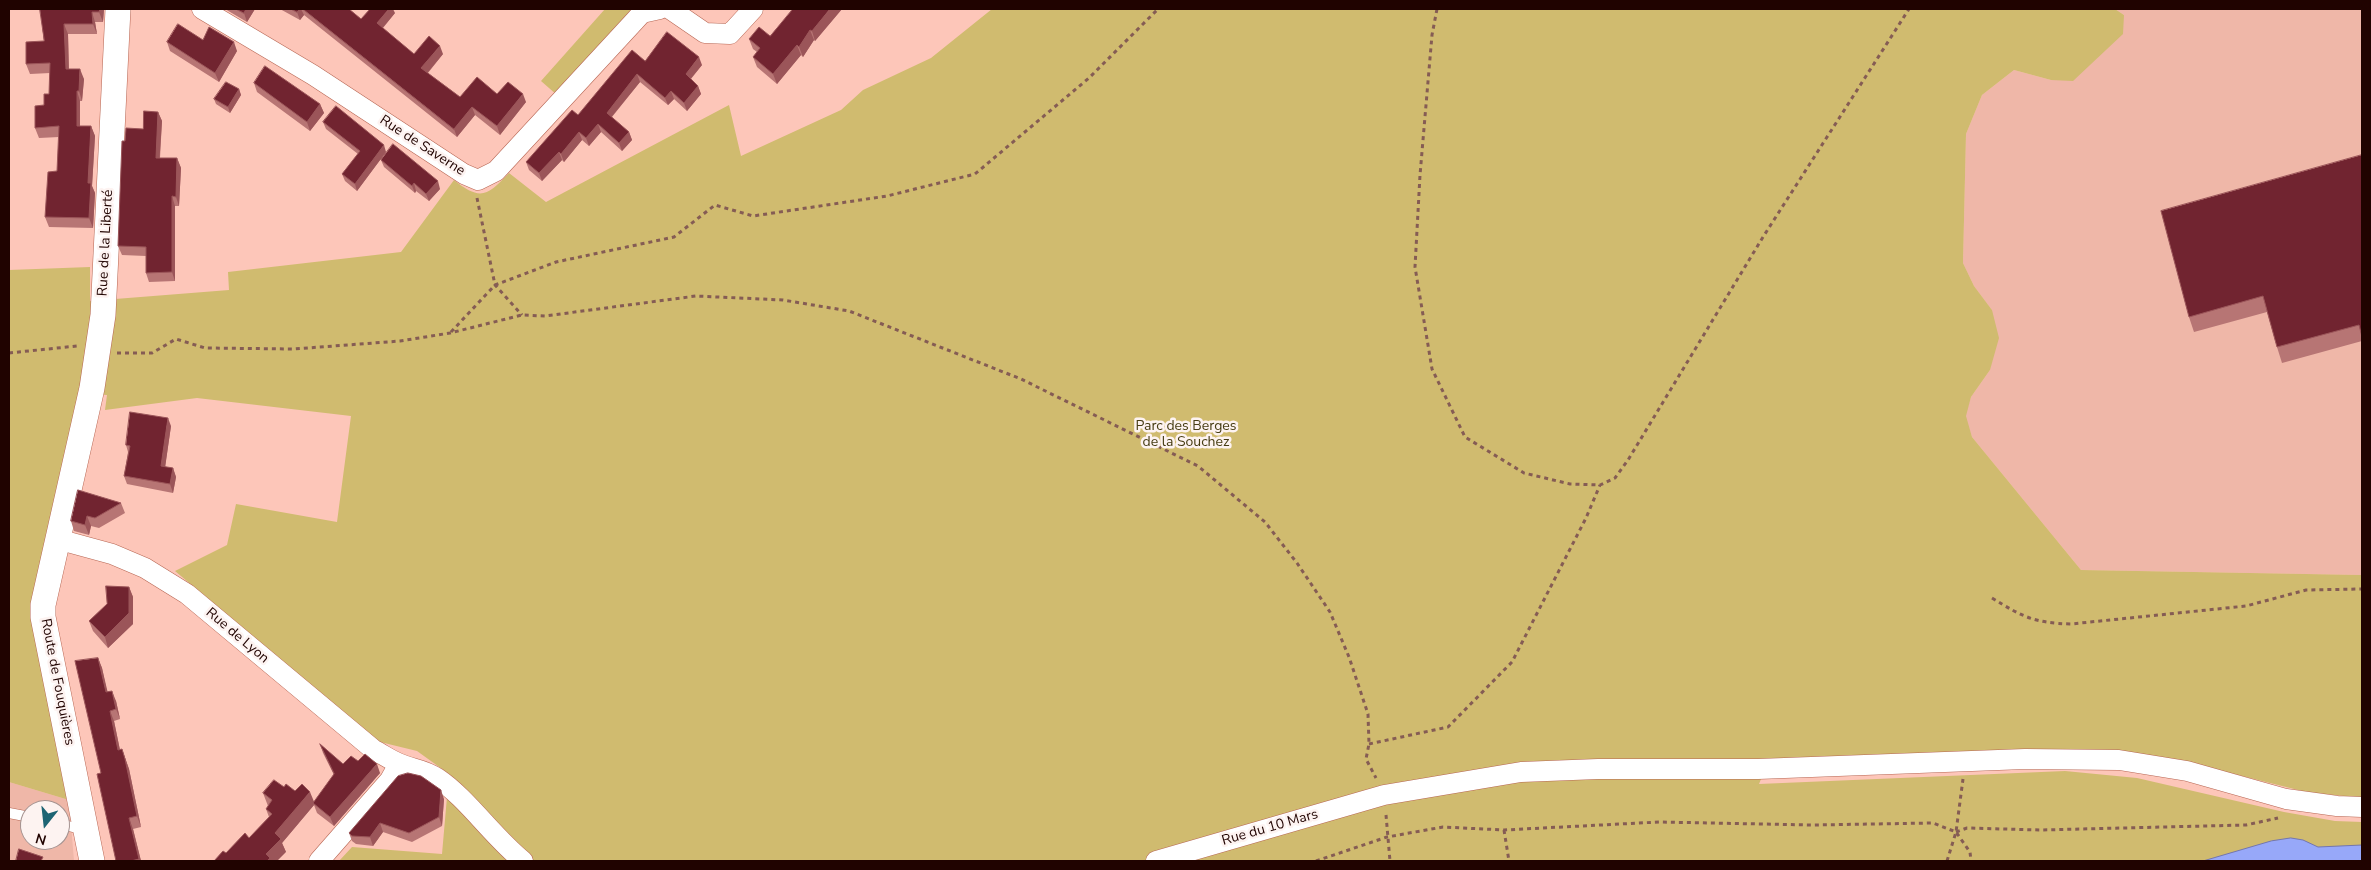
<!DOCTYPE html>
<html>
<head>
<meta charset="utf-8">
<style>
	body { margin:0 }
	#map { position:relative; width:2371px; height:870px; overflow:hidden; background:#fdc6b9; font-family:"Nunito Sans",sans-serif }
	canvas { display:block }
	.frame { position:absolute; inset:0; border:10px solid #200300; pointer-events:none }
	.north { position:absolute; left:20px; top:800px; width:50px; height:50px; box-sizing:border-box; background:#fdf3f1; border:1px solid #a59391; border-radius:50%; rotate:196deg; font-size:14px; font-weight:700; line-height:20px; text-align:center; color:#200300 }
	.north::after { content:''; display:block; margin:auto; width:18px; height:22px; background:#1d6473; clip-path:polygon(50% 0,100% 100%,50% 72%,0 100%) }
</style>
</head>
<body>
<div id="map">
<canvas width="2371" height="870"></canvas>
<div class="frame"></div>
<div class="north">N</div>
</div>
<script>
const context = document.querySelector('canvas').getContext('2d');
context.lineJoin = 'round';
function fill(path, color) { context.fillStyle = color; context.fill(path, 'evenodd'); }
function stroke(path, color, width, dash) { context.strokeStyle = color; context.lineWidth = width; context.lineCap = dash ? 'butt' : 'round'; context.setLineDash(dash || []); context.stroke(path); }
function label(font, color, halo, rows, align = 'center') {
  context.font = font + ' "Nunito Sans",sans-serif'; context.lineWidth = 5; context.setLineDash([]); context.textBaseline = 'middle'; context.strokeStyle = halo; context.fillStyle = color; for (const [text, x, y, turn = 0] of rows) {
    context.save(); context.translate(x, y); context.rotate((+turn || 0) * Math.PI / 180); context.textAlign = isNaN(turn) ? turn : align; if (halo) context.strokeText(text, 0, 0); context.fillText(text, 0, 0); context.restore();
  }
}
fill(new Path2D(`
	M 2115,9 L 2362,9 L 2362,575 L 2081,570 L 1972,437 L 1965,416 L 1971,397 L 1990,370 L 1992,310 L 1974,286 L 1963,263 L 1966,134 L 1982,95 L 2014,70 L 2051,80 L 2124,15 Z
	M 9,782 L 69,800 L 74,861 L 9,861 ZM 30,810 L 60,810 L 60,840 L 30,840 Z`), '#efb7a8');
fill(new Path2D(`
	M 605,9 L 633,9 L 557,95 L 541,81 Z
	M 992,9 L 2115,9 L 2124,15 L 2123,34 L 2073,81 L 2051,80 L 2014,70 L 1982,95 L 1966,134 L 1963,263 L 1974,286 L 1992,310 L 1999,338 L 1990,370 L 1971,397 L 1966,416 L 1972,437 L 2081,570 L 2362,575 L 2362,798 L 2306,792 L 2222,771 L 1768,762 L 1759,784 L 2065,771 L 2137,778 L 2284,812 L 2335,821 L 2362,822 L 2362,861 L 339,861 L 352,847 L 442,854 L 449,774 L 417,751 L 376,741 L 175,571 L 227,545 L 236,504 L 337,522 L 351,416 L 197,398 L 105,410 L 107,395 L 79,393 L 30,611 L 69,800 L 9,782 L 9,270 L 90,267 L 90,301 L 229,290 L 228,272 L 401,252 L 454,180 C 481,202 488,195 509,173 L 546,202 L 729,105 L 741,156 L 841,110 L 863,90 L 931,58 Z`), '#d0bb6f');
const water = new Path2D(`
	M 2291,838 L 2303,840 L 2318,847 L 2362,845 L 2362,861 L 2203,861 L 2271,841 Z`);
fill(water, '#97a8f9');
stroke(water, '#7376ae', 1);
const service = new Path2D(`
	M 9,813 L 30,817
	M 60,824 L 85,830`);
const minor = new Path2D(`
	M 202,9 L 313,75 L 464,174 L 478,180 L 496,171 L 642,13 L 660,9
	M 670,9 L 705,33 L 730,34 L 753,9
	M 57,539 L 112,554 L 145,568 L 187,594 L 374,750 C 382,754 389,759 398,763 C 411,769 424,769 437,778 C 467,798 493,837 523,861
	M 319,861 L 390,780 L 399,764
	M 1156,861 L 1384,795 L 1521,772 L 1598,769 L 1758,769 L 2025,759 L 2119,760 L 2187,771 L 2286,799 L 2337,806 L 2362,807`);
const tertiary = new Path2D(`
	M 92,861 L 43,617 L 43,605 L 92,388 L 103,315 L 118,9`);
stroke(service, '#b76653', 11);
stroke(minor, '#b76653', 21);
stroke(tertiary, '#b76653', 26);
stroke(new Path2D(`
	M 1437,9 L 1432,35 L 1420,175 L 1415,267 L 1432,369 L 1465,437 L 1524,473 L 1570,484 L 1600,485 L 1615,478 L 1628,460 L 1763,237 L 1909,9
	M 477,198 L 495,285 L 522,315
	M 451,332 L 495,285 L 556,262 L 674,237 L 715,205 L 753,216 L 887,196 L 975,174 L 1089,78 L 1158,9
	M 9,353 L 77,346
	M 117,353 L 152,353 L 176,339 L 205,348 L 294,349 L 400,341 L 450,333 L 522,315 L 545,316 L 696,296 L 783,300 L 849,311 L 1021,379 L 1198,466 L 1265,522 L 1297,563 L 1330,612 L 1349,657 L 1368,714 L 1369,744 L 1366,759 L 1376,778
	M 1992,598 C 2023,617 2034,623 2071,624 L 2246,606 L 2306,590 L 2362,589
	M 1369,744 L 1448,727 L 1512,662 L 1586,518 L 1600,485
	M 1386,815 L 1390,861
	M 1504,830 L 1509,861
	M 1956,832 L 1967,828 L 2040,830 L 2246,825 L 2278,818
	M 1316,861 L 1387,837 L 1443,827 L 1504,830 L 1659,822 L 1813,825 L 1933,823 L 1956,832 L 1970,852 L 1971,861
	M 1947,861 L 1956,832 L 1963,779`), '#855c54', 3, [4, 4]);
stroke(service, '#fff', 10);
stroke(minor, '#fff', 20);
stroke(tertiary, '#fff', 25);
fill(new Path2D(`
	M 40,9 L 104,9 L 103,22 L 95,22 L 97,34 L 68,34 L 69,69 L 84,79 L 82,101 L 80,101 L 80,126 L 91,126 L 95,136 L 92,186 L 95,193 L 93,228 L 49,227 L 45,217 L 57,171 L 59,137 L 39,138 L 35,128 L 49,94 L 50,73 L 30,74 L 26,64 L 44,41 Z
	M 225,9 L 255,9 L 247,22 Z
	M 280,9 L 349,9 L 361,19 L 395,13 L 383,28 L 414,54 L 443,54 L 428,73 L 460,97 L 497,94 L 526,102 L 500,135 L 475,115 L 457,137 L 304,15 L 300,20 Z
	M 842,9 L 815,41 L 814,40 L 803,57 L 801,55 L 777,84 L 757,67 L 753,57 L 757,52 L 753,49 L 749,39 L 770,36 Z
	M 203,40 L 237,51 L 219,82 L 170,51 L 167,42 Z
	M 645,61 L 702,65 L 691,79 L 698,86 L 701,94 L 687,111 L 674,99 L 668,105 L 640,82 L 612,117 L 629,132 L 632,140 L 622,151 L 601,132 L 589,146 L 582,140 L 564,162 L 562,160 L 542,181 L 529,170 L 526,162 L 578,115 Z
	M 254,83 L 320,104 L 324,113 L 310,131 L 257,92 Z
	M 239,89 L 241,95 L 230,113 L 216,104 L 214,99 Z
	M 158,112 L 162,121 L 160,158 L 177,158 L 181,168 L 179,206 L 175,206 L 175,281 L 149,282 L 146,273 L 146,256 L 122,255 L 118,246 L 125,141 L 143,129 Z
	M 323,122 L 386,152 L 357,191 L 345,181 L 342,174 L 358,154 L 326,129 Z
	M 2362,155 L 2362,341 L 2282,363 L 2277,347 L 2267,312 L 2194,332 L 2189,317 Z
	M 381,160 L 440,189 L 429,201 L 416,191 L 415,193 L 384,167 Z
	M 171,426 L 165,467 L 173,468 L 176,477 L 173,493 L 127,484 L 124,476 L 128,452 L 126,445 Z
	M 121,503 L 125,513 L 99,528 L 91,526 L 89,535 L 74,531 L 71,521 Z
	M 129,587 L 133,597 L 133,624 L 108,648 L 93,631 L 89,621 Z
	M 98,658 L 102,668 L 107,692 L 116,701 L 120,719 L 114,721 L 120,750 L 122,749 L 129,769 L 141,827 L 133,829 L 141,861 L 116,861 L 101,773 Z
	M 320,744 L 343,764 L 358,761 L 380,773 L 334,826 L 317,813 L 314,805 L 282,843 L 286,852 L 226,853 L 249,838 L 269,817 L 266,809 L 268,806 L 263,793 L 284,787 L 314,802 L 334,775 L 323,753 Z
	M 444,799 L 442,826 L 412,842 L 383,832 L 373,846 L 356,844 L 352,841 L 349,833 Z`), '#b77574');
fill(new Path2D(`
	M 100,9 L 104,9 L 103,22 L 99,12 Z
	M 246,9 L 255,9 L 247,22 L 244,13 Z
	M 300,9 L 301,9 L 304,15 L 300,20 L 297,12 Z
	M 389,9 L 393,9 L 395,13 L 380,31 L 377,23 Z
	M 830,9 L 842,9 L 815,41 L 812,31 Z
	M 92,12 L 95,22 L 97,34 L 93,24 Z
	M 64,24 L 68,34 L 69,79 L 66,69 Z
	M 810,30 L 814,40 L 803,57 L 799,47 Z
	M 234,42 L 237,51 L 219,82 L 215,73 Z
	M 797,45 L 801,55 L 777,84 L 773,74 Z
	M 440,46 L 443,54 L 424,77 L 421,68 Z
	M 699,57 L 702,65 L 688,82 L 686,74 Z
	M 80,69 L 84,79 L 82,101 L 79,91 Z
	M 637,74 L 640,82 L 609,120 L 607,113 Z
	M 698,86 L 701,94 L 687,111 L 684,103 Z
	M 239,89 L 241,95 L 230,113 L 228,107 Z
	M 77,91 L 80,101 L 80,136 L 77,126 Z
	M 671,91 L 674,99 L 668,105 L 665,98 Z
	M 523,94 L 526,102 L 500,135 L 497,126 Z
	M 320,104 L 324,113 L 310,131 L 307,122 Z
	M 472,107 L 475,115 L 457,137 L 454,129 Z
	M 158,112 L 162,121 L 159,167 L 156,158 Z
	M 598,124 L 601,132 L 589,146 L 586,138 Z
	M 91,126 L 95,136 L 92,186 L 95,193 L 93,228 L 89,218 L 88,183 Z
	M 579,132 L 582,140 L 564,162 L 561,154 Z
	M 629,132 L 632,140 L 622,151 L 619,143 Z
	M 384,145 L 386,152 L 357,191 L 355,184 Z
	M 559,152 L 562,160 L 542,181 L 539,173 Z
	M 177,158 L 181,168 L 179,206 L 176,197 Z
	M 438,181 L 440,189 L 429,201 L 426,194 Z
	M 414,183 L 416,191 L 415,193 L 412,186 Z
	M 172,196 L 175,206 L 175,281 L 172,272 Z
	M 168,418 L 171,426 L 164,475 L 161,466 Z
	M 173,468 L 176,477 L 173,493 L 170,484 Z
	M 87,516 L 91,526 L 89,535 L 85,525 Z
	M 129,587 L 133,597 L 133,624 L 108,648 L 105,637 Z
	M 98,658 L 102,668 L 110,702 L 106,692 Z
	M 112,691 L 116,701 L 120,719 L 116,709 Z
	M 110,711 L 114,721 L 122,760 L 118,750 Z
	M 122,749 L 129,769 L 141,827 L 137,816 Z
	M 377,764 L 380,773 L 334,826 L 330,817 Z
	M 441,790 L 444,799 L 442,826 L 439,817 Z
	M 310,792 L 315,804 L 313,803 L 314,805 L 282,843 L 286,852 L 277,861 L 267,861 L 266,854 L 275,833 Z
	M 129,818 L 133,829 L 141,861 L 140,861 L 139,859 Z
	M 380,823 L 383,832 L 373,846 L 370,837 Z`), '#9b5559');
const building = new Path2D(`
	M 40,9 L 100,9 L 99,12 L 92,12 L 93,24 L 64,24 L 66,69 L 80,69 L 79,91 L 77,91 L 77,126 L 91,126 L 88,183 L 91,183 L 89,218 L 45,217 L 48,172 L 57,171 L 59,126 L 35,128 L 35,106 L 44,105 L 44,94 L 49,94 L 50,63 L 26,64 L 26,42 L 44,41 Z
	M 236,9 L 246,9 L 244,13 Z
	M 291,9 L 300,9 L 297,12 Z
	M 303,9 L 349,9 L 361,19 L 370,9 L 389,9 L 377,23 L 414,54 L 429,36 L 440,46 L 421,68 L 460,97 L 477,77 L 497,94 L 508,82 L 523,94 L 497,126 L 472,107 L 454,129 Z
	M 793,9 L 830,9 L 812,31 L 810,30 L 799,47 L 797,45 L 773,74 L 753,57 L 760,48 L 749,39 L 759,27 L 770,36 Z
	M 178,24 L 203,40 L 209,27 L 234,42 L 215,73 L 167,42 Z
	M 667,32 L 699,57 L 686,74 L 698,86 L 684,103 L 671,91 L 665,98 L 637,74 L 607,113 L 629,132 L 619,143 L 598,124 L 586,138 L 579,132 L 561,154 L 559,152 L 539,173 L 526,162 L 572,110 L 578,115 L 632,50 L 645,61 Z
	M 265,66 L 320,104 L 307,122 L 254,83 Z
	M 226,82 L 239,89 L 228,107 L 214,99 Z
	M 336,106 L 384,145 L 355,184 L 342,174 L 360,151 L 323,122 Z
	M 144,111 L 158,112 L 156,158 L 177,158 L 176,197 L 172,196 L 172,272 L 146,273 L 146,247 L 118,246 L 122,141 L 125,141 L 126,128 L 143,129 Z
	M 393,144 L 438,181 L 426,194 L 414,183 L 412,186 L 381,160 Z
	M 2362,155 L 2362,337 L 2359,325 L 2277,347 L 2263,296 L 2189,317 L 2161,211 Z
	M 130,412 L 168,418 L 161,466 L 173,468 L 170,484 L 124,476 L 130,446 L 126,445 Z
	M 78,490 L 121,503 L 95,518 L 87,516 L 85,525 L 71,521 Z
	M 106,586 L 129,587 L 129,613 L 105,637 L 89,621 L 107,604 Z
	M 98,658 L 106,692 L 112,691 L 116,709 L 110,711 L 118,750 L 122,749 L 125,759 L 137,816 L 129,818 L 139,859 L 131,861 L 116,861 L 97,774 L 101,773 L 75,661 Z
	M 320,744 L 343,764 L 351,756 L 358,761 L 365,754 L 377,764 L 330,817 L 313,803 L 334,774 Z
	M 408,773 L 421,776 L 441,790 L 439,817 L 409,833 L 380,823 L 370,837 L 352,836 L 349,833 L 398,776 Z
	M 274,780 L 284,787 L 286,784 L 295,791 L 302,784 L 310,792 L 275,833 L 281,839 L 266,854 L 270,858 L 267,861 L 214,861 L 223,851 L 226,853 L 245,833 L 249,838 L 272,814 L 266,809 L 272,800 L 263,793 Z
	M 19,849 L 43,857 L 41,861 L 16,861 Z`);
fill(building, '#712430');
stroke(building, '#9b5559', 1);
label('14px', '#200300', '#fdf3f1', [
	["Rue de Saverne",422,146,33],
	["Rue de la Liberté",106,243,-87],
	["Rue de Lyon",237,636,40],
	["Route de Fouquières",57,682,79],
	["Rue du 10 Mars",1270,828,-16]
]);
label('14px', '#463c13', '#fdf3f1', [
	["Parc des Berges",1186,427],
	["de la Souchez",1186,443]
]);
</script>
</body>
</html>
